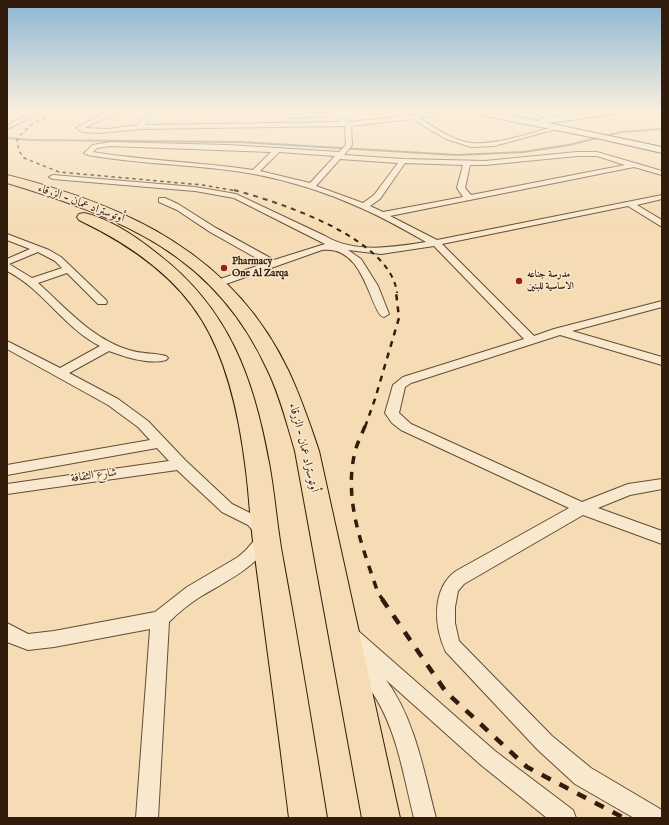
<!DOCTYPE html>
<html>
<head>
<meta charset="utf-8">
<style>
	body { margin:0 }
	#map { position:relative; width:669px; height:825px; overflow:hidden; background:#f5dcb4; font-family:"IM FELL English",serif }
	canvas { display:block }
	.frame { position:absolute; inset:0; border:8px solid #321c0c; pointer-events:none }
</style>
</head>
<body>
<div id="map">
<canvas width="669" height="825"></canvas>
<div class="frame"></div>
</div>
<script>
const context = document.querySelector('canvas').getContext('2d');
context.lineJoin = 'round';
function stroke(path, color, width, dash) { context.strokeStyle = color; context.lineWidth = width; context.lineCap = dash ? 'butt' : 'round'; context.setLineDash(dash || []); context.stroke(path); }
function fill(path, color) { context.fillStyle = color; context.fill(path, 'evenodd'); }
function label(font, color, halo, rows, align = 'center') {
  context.font = font + ' "IM FELL English",Amiri,serif'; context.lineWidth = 3; context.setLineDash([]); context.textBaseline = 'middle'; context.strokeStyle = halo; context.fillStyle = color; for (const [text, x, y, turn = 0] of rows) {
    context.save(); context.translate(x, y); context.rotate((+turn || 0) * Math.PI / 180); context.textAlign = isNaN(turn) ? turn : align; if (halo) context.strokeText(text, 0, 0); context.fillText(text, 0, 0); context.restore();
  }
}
stroke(new Path2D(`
	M 7,138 L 31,140 L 240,142 L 457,155 L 523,152 L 569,145 L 621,132 L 662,129`), '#737a72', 2);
const street = new Path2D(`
	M 35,111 L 44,111 L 7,129 L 7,125 Z
	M 121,111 L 135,111 L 103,119 L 84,128 L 108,129 L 138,125 L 148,111 L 154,111 L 145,125 L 341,122 L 339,120 L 342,118 L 349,122 L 408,116 L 411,114 L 414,115 L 441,111 L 460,111 L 419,118 C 434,127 449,138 466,142 C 490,148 533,132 557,126 L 560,128 L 494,146 L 471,147 L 446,139 L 412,119 L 351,126 L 352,145 L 344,155 L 403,159 L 485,161 L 577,152 L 597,152 L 662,171 L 662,175 L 634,167 L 390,216 L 437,240 L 662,195 L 662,199 L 637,205 L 662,220 L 662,227 L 628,206 L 442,244 L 534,336 L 554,329 L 662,301 L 662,307 L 572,331 L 662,357 L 662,365 L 560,335 L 411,383 L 405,387 L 399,413 L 411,424 L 582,502 L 628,484 L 662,479 L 662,489 L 630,495 L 598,508 L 662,531 L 662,544 L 583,515 L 464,584 L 458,591 L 455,607 L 455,623 L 459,641 L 552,736 L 591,768 L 662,810 L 662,818 L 634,818 L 575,784 L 538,750 L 446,652 C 434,627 431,589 456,571 L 569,508 L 401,430 L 392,423 L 385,413 L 393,385 L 403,377 L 524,339 L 434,246 L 381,254 L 348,250 L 361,259 L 378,286 L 389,314 L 384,317 C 370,314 366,244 322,250 L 223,285 L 215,285 L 214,283 L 215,281 L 265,263 L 210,232 L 177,210 L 159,202 L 159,198 L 165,198 L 178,204 L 216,228 L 274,260 L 325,244 L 234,198 L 195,191 L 53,179 L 49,177 L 53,175 L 195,187 L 236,194 L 325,236 C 355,254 394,247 426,242 C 405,230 384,218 361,208 C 328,193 291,181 254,174 C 199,164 143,165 88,155 L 84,153 L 93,145 L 110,142 L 228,145 L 339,152 L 346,145 L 345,126 L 140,129 L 99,133 L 83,132 L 76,128 L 99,116 ZM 110,146 L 271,152 L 253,170 C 200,162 146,161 93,152 L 97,148 ZM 279,152 L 335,156 L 310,183 L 260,171 ZM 577,156 L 597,156 L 625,165 L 471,195 L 465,188 L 470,165 L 485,165 ZM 340,159 L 398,163 L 374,195 L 363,203 L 316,186 ZM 405,163 L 463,165 L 457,188 L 463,197 L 383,212 L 370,206 L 380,199 Z
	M 530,111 L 539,111 L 555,119 L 550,120 Z
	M 327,113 L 329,114 L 329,116 L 291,118 L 288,116 L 291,114 Z
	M 7,234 L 49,250 L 61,257 L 106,300 L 107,302 L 106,304 L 98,304 L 67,273 L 38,283 C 66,308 92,339 129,350 C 141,354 154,353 166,356 L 168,358 L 166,360 C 149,365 125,357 109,351 L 69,373 L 118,399 L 148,421 L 185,460 L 232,504 L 258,517 L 267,524 L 274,537 C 258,567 228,580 200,597 C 189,604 178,613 169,622 L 158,818 L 136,818 L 150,629 L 54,647 L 28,650 L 7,642 L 7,623 L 28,634 L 54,631 L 155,612 L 187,587 L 238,557 L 246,550 L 258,536 L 248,525 L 222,512 L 177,470 L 7,494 L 7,484 L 169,461 L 157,448 L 7,475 L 7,465 L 150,440 L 138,427 L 108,405 L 7,349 L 7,341 L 60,368 L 100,346 C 64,328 43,289 7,271 L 7,259 L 30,249 L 7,240 ZM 38,252 L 55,261 L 62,268 L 32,278 L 9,264 Z
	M 350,627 L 356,629 L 495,751 L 573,810 L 576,818 L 547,818 L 481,765 L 386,680 C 415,719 424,772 436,818 L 414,818 C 404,778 398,736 377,700 C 369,685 352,672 346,658 L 348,652 L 353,650 L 344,641 L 341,635 L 344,629 Z`);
const secondary = new Path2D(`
	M 471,111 L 490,111 L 539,121 L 540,119 C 566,113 592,111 619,111 L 615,114 L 548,123 L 662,147 L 662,153 L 601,139 L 475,114 Z`);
const highway = new Path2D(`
	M 7,175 C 126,205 234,254 289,372 C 301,398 310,424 319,451 L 400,818 L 362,818 L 295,451 C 287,424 280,396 268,371 C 215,254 122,218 7,183 Z
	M 84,213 C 111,219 138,238 159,255 C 229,309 254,379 269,463 C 275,495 277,527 283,559 C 299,645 313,731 327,818 L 289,818 C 278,726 265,634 253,541 C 250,518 249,495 246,471 C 240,421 229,364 202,320 C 174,274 127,243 79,220 L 77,217 L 79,214 Z`);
stroke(street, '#634c36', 2);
stroke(secondary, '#321c0c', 2);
stroke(highway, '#321c0c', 2);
fill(street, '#f8e8ce');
fill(secondary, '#f8e8ce');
fill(highway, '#f5dcb4');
stroke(new Path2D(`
	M 58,111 C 41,119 28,124 17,140 L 19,151 L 24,158 L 59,172 L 203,185 L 237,191`), '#321c0c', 1.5, [3.5, 3.5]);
stroke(new Path2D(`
	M 234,190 C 279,202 391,238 397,293`), '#321c0c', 2, [5, 5]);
stroke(new Path2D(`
	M 365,427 L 375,399 L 399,318 L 396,292`), '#321c0c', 2.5, [6, 6]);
stroke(new Path2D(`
	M 365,426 C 362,434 357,443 355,452 C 343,500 363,548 378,593 L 383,600`), '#321c0c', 3.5, [8, 8]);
stroke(new Path2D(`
	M 382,599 L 446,692 L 527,767 L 624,818`), '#321c0c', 4.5, [10, 10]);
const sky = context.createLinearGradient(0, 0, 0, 227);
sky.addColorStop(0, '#8bb6d4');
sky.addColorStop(0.49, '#faefdd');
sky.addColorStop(1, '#faefdd00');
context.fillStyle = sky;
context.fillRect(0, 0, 669, 227);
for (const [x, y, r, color] of [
	[224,268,4,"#8f2418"],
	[519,281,4,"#8f2418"]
]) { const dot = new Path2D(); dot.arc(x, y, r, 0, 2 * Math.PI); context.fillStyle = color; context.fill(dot); stroke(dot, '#f8e8ce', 1.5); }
label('bold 10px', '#321c0c', '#f8e8ce', [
	["Pharmacy",232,262],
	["One Al Zarqa",232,274],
	["مدرسة جناعه",527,275],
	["الاساسية للبنين",527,287]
], 'left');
label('12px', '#321c0c', '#f8e8ce', [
	["أوتوستراد عمان - الزرقاء",81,204,20],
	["أوتوستراد عمان - الزرقاء",303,448,76],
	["شارع الثقافة",94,476,-8]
]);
</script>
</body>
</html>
